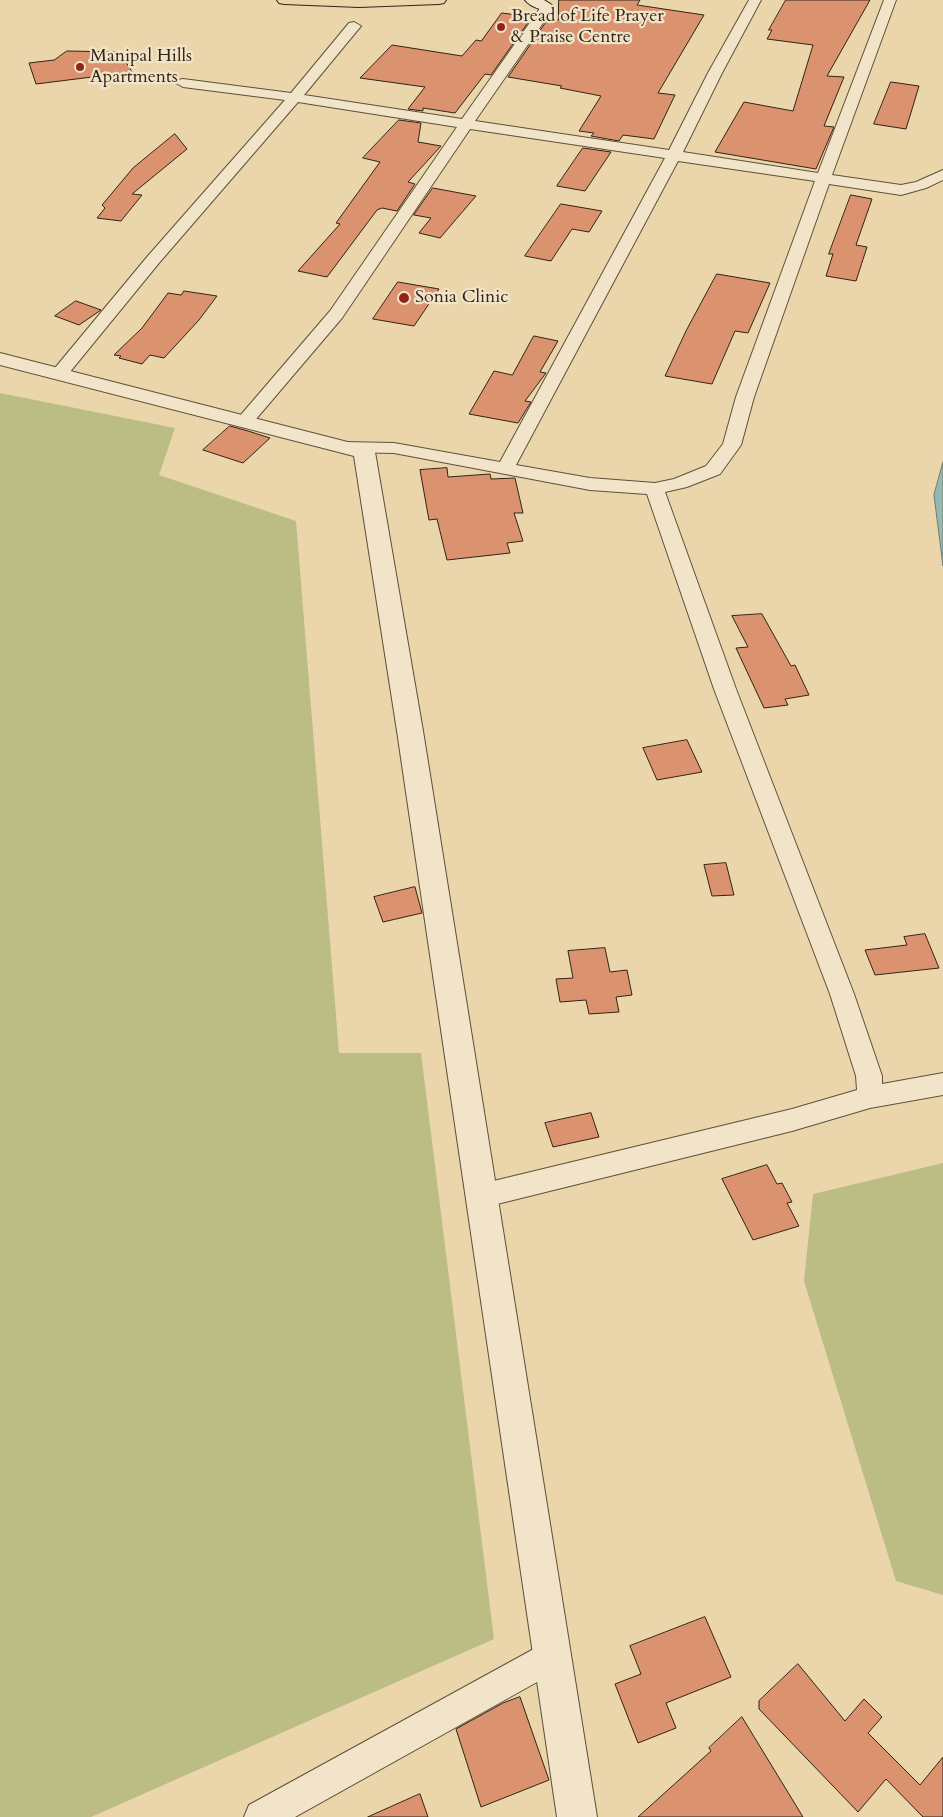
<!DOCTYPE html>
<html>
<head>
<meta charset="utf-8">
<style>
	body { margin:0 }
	canvas { display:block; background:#ead6aa }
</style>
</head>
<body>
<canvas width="943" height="1817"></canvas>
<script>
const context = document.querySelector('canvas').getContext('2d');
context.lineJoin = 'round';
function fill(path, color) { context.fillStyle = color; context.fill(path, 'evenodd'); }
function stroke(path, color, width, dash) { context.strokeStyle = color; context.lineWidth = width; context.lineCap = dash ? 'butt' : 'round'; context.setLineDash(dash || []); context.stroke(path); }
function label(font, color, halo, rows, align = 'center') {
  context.font = font + ' Cardo,serif'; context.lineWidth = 4.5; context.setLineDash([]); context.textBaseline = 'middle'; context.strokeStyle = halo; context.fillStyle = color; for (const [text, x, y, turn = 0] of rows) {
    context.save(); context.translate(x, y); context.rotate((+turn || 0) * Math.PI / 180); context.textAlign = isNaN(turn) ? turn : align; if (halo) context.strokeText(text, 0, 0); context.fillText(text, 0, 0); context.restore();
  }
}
fill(new Path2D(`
	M 0,393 L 175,428 L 159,475 L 296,521 L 339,1053 L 421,1053 L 494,1639 L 91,1817 L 0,1817 Z
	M 943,1163 L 943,1595 L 896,1581 L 804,1281 L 813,1194 Z`), '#bcbc85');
const water = new Path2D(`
	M 943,462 L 943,566 L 934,495 Z`);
fill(water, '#98b8af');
stroke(water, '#6f7c72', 1);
const building = new Path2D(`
	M 559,0 L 640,0 L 637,5 L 704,15 L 658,93 L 675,95 L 654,139 L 623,135 L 619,141 L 591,136 L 594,133 L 579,131 L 601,96 L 560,88 L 562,86 L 508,77 L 548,19 L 558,20 Z
	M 786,0 L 870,0 L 827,76 L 844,77 L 824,126 L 834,127 L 816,169 L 715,152 L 744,102 L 793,111 L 813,45 L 767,39 L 772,30 L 769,30 Z
	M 502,13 L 532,17 L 491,75 L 485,74 L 455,113 L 423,108 L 423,111 L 408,109 L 425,87 L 360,78 L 392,45 L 462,56 L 476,40 L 481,41 Z
	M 67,51 L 120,52 L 132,72 L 36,84 L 29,63 L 54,60 Z
	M 891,82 L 919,86 L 906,129 L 874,124 Z
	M 399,120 L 421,123 L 418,142 L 441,146 L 408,182 L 415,184 L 397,211 L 382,208 L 377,210 L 327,277 L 298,271 L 340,224 L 336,223 L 380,162 L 363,158 Z
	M 175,134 L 187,149 L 132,194 L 142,195 L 121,221 L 97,218 L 105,208 L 102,205 L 133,168 Z
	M 583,148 L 611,152 L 585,191 L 557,186 Z
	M 433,188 L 476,196 L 440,238 L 419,233 L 431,218 L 414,215 Z
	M 851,195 L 872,199 L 856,245 L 867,247 L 856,281 L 826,276 L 833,254 L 829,254 Z
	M 561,204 L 602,211 L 589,232 L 572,229 L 551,261 L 525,256 Z
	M 717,274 L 770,283 L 748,333 L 735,331 L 712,384 L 665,376 L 686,331 Z
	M 398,282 L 439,289 L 414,326 L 373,319 Z
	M 184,291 L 217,296 L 199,320 L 164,358 L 150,355 L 142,364 L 119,358 L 121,356 L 114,355 L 142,328 L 168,293 L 181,295 Z
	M 76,301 L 101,310 L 79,325 L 55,316 Z
	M 534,336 L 558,341 L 540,372 L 546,373 L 525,401 L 531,402 L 518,423 L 469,414 L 494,371 L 512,375 Z
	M 230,426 L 248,431 L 270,438 L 243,463 L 203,450 Z
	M 447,468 L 448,477 L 490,474 L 491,479 L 515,478 L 523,513 L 514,513 L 523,541 L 507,543 L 510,553 L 447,560 L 437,519 L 429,520 L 420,470 Z
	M 762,614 L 791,666 L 795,665 L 809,695 L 785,699 L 788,705 L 764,708 L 736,648 L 748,647 L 732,616 Z
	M 687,740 L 702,772 L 657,780 L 643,748 Z
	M 726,863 L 734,895 L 712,896 L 704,865 Z
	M 415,887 L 422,913 L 383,922 L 374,897 Z
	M 925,934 L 939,968 L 875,975 L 865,950 L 907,945 L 904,937 Z
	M 605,948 L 610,972 L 627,970 L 632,995 L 616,997 L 619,1012 L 589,1014 L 586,1000 L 560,1002 L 556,979 L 573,978 L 568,951 Z
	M 591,1113 L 599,1137 L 553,1147 L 545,1123 Z
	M 767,1165 L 777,1184 L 782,1183 L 792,1202 L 787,1203 L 799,1226 L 753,1240 L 722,1179 Z
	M 705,1617 L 731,1677 L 666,1703 L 676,1728 L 638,1743 L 615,1684 L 641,1674 L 630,1646 Z
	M 798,1664 L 845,1721 L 864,1699 L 882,1717 L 868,1733 L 920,1785 L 943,1757 L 943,1817 L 923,1817 L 886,1779 L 858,1812 L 759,1709 L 759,1701 Z
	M 520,1697 L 549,1780 L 481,1807 L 456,1729 L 503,1703 Z
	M 742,1717 L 803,1817 L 638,1817 L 711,1751 L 709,1748 Z
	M 420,1794 L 428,1817 L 368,1817 Z`);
fill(building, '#db926f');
stroke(building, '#312316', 1);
const minor = new Path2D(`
	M 749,0 L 761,0 L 722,73 L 683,152 L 818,173 L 884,0 L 896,0 L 832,175 L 901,185 L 916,182 L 943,170 L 943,180 L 926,188 L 901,195 L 829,184 L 754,397 L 741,445 L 720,474 L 687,487 L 665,492 L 736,689 L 854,994 L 882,1076 L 882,1084 L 943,1073 L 943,1095 L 870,1108 L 792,1131 L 481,1208 L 471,1204 L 467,1196 L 471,1188 L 481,1184 L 792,1109 L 857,1090 L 856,1076 L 830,994 L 714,689 L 647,494 L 590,490 L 394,453 L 344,452 L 338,451 L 335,447 L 338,443 L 344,442 L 394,443 L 500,462 L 665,158 L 470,129 L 342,318 L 251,425 L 245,426 L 239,425 L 236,421 L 239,417 L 330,311 L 457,127 L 298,102 L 159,263 L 65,378 L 59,379 L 53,378 L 50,374 L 147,257 L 285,100 L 183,87 L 176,83 L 178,80 L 183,79 L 291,93 L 349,23 L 354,22 L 361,26 L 304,95 L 462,119 L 543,4 L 548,3 L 554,7 L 475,121 L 669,150 L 708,73 ZM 678,161 L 815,181 L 736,397 L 723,444 L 706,466 L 674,479 L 655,483 L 590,478 L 516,465 Z
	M 552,1639 L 564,1643 L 568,1655 L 564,1667 L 295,1817 L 244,1817 L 249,1805 Z`);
const tertiary = new Path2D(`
	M 0,353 L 371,448 L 375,452 L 423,731 L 597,1817 L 557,1817 L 397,731 L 354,456 L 0,365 Z`);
const secondary = new Path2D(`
	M 525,0 L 544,0 L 555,7 L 553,10 C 544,12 531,7 525,0 Z`);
const trunk = new Path2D(`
	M 277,0 L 446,0 L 444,3 L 439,4 L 359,7 L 284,4 L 279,3 Z`);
stroke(minor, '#5f503b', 2);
stroke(tertiary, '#5f503b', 2);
stroke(secondary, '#312316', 2);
stroke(trunk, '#312316', 2);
fill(minor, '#f1e4c8');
fill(tertiary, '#f1e4c8');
fill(secondary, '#f1e4c8');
fill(trunk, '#ead6aa');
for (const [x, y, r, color] of [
	[501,27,5,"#8f2418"],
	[80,67,5,"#8f2418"],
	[404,298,6,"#8f2418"]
]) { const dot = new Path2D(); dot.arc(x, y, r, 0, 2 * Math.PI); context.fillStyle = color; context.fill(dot); stroke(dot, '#f1e4c8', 2); }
label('18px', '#312316', '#f1e4c8', [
	["Bread of Life Prayer",511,17],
	["& Praise Centre",511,38],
	["Manipal Hills",90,57],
	["Apartments",90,78],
	["Sonia Clinic",415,298]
], 'left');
</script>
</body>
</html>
